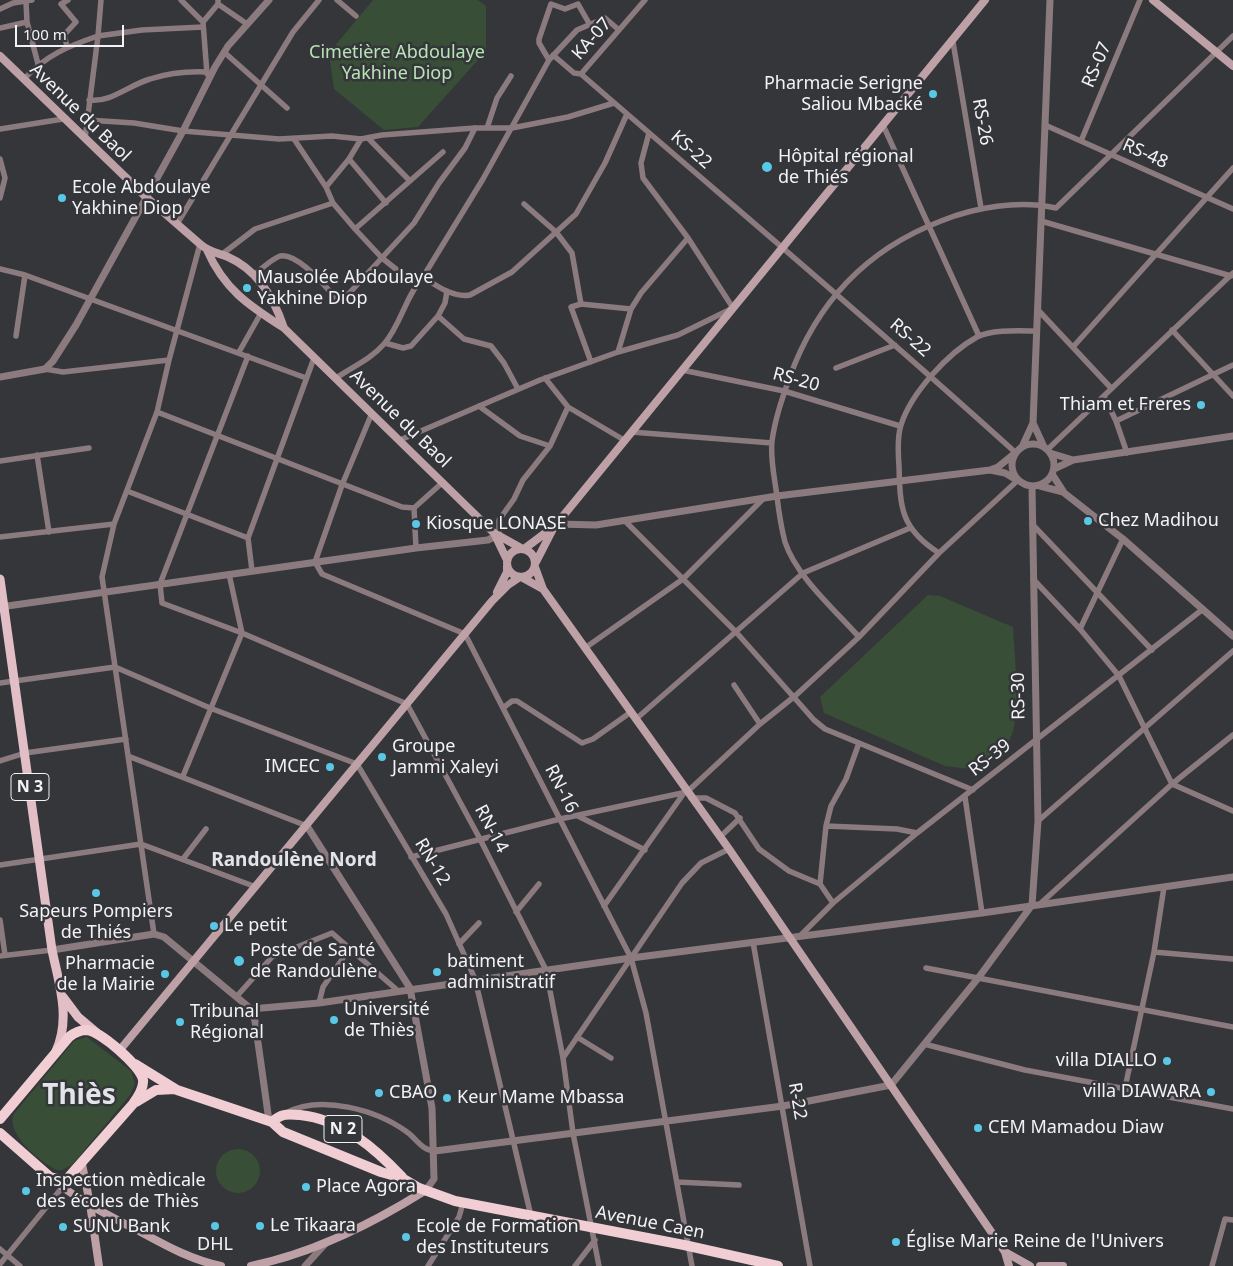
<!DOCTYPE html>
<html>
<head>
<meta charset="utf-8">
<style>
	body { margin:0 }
	#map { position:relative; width:1233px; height:1266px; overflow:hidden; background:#35363a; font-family:"Noto Sans",sans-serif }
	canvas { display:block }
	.scale { position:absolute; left:15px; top:25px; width:109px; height:22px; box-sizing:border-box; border:2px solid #f3f3f6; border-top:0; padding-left:6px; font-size:15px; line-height:18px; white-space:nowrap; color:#f3f3f6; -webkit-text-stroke:4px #35363a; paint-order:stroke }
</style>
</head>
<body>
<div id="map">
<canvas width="1233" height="1266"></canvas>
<div class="scale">100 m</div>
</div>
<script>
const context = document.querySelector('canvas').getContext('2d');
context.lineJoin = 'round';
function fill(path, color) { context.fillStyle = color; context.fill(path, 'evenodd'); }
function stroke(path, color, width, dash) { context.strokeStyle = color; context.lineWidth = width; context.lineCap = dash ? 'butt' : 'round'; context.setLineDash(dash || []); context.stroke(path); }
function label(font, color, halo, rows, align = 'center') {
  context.font = font + ' "Noto Sans",sans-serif'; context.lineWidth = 5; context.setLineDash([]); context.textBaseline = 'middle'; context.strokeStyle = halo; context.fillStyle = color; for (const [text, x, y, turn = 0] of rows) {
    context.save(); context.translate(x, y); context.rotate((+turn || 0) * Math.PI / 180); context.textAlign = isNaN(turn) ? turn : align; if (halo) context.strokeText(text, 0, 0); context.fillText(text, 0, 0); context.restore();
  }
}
fill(new Path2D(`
	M 373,0 L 478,0 L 486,6 L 486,51 L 418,127 L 384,130 L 334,89 L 329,53 Z
	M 928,595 L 940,596 L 1013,627 C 1014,650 1023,725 1008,742 C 998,752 981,761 970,769 L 945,766 L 824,713 L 820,697 Z
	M 87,1037 L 131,1071 L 135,1084 L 130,1095 L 72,1165 L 62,1170 L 57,1170 C 39,1161 8,1136 13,1115 L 74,1041 Z
	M216 1171a22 22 0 1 1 44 0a22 22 0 1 1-44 0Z`), '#384e37');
stroke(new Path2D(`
	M 101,0 L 98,36 L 142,30 L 203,27
	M 181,0 L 203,22 L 218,4 L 218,0
	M 337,0 L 356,16
	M 26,2 L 27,22 L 38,64
	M 218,4 L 247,24
	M 0,9 L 13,3 L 32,0
	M 203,22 L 207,74
	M 0,28 L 27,22
	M 619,30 L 605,18 L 577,30 L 549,60 L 483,179 L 423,277 C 437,286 453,298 470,295 L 512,272 L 576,214 L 605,163 L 627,114
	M 953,42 L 981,208
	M 67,46 L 64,35 L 76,22 L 61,4 L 68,0
	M 224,52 L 287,108
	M 553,55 L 574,73 L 581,74 C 726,200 874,324 1016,453
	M 549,60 L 539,43 L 539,39 L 551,4 L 565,9 L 578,4 L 590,25
	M 581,74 L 645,0
	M 24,79 C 45,56 68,46 98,36 L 85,139
	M 89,100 C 111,103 129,85 150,79 C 169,73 187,71 207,72
	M 87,120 L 134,123 L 183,131 L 279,139 L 332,136 L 361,139 L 382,135 L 475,128 L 512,128 L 568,117 L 614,103
	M 883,125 L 979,336
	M 1045,125 L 1233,209
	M 487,128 L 497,98 L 511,76
	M 0,129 L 63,119
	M 368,138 L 410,181
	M 294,139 L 326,187 L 333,203 L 355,229 L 382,258 L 416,285
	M 361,139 L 349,159 L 386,203
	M 1081,141 L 1140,0
	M 0,159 L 5,178 L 0,198
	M 326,187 L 349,159
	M 524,204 L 556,232 L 572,253 L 581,304
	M 1041,221 L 1231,276
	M 177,224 L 293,32 L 319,0
	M 355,229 L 443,152
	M 221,255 L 255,229 L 333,203
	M 0,269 L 25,275 L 306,378
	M 254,275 C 261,269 272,259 280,256 C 298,252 327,289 338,300 L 343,300 L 414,223 L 439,183 L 465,148 L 475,128
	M 1038,310 L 1111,388
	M 438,316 L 464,339 L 491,346 L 504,363 L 518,389
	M 1172,330 L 1233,396
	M 16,336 L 25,275
	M 385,343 L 403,348 L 411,346 L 438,316 L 445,303 L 447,291
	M 1073,347 L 1233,168
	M 239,352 L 261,313
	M 618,352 L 631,309 L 641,293 L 688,238
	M 248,356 L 160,584 L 162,603 L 242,633 L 407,704 L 480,839 L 546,970 L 563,1058 L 573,1133 L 599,1266
	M 591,362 L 571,307 L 581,304 L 631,309
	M 836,368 L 895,345
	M 45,369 L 63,372 L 169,360
	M 682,370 L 784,391 L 900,426
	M 336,378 C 352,367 371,359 384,344 C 401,325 405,297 423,277
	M 1104,396 L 1116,421 L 1127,453
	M 479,406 L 520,436 L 550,446
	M 568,407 L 624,440
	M 157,412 L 402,507 L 414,508 L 443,482
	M 372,413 L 342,485 L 315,562 L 322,574 L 465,634 L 631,958 L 646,1013 L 692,1266
	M 1116,421 L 1233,365
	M 631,432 L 772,443
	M 400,440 L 540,380 L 618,352 L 678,335 L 733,308 L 688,238 L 643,178 L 641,163 L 649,133
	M 1047,450 L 1233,273
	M 37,455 L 49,532
	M 0,461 L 89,448
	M 127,491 L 248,538
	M 414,508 L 416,548
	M 624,520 L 736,632 L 814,720 L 825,729 L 973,790
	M 1032,524 L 1152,650
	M 499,535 L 499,520 L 514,499 L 523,480 L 550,446 L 568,407 L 545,378
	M 0,537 L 114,524
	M 939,553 C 901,529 900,508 899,466 C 898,453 897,437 901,425 C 911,393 948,353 977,337 C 994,329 1020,331 1037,331
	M 252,571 L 248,538 L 314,358
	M 1033,579 L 1080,629 L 1119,676 L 1172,784 L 1233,811
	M 1080,629 L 1123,539
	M 859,637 C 835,610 796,576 785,542 C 781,527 779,513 777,497 C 775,479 770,460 772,441 C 775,419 782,399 789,379 C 816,303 865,250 941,221 C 975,207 1019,200 1056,208 L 1233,36
	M 585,648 L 683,579 L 763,499
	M 0,683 L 115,667 L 210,708 L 357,764 L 446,914 L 475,979 L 531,1216
	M 734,685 L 760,724
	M 503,708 L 512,701 L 517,701 L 582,743 L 593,739 L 631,712
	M 636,719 L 803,573 L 910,528
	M 128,756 L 307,826
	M 0,761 L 25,753 L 126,739
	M 183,776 L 242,633 L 229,574
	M 965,797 L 982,913
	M 691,798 L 706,798 L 735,813 L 759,849 L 789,871 L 820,884
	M 578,816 L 645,850
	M 1038,821 L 1233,651
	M 826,826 L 897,829 L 917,833
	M 720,837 L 740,818
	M 411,857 L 560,819 L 687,792 L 760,724 L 795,696 L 859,637 L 939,553 L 1017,481
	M 183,859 L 206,829
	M 0,865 L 141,844 L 256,887
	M 833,903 L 820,884 L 826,826 L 831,806 L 846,779 L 859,743
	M 1041,903 L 1172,784 L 1233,735
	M 604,906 L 684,793
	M 516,912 L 539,884
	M 0,920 L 5,955
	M 154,934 L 102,577 L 114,524 L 157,412 L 169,360 L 200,244
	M 800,936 L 833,903 L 917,833 L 1203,609
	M 753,942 L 810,1266
	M 459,944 L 479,923
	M 1154,952 L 1233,959
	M 0,956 L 52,950
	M 926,968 L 1233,1027
	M 237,996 L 272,957 L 332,933 L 397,990
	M 319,1003 L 323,987 L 350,948
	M 577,1037 L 611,1058
	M 924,1044 L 1025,1070 L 1233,1109
	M 563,1058 L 682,883 L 701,863 L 729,849
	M 1125,1088 L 1154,952 L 1164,887
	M 286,1113 C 320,1094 377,1110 407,1132 C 417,1139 421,1150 435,1151
	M 677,1182 L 739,1185
	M 0,1249 L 20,1266
	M 0,1264 L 65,1184
	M 428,1266 L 459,1217 L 463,1203
	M 575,1266 L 595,1240
	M 1212,1266 L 1225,1219 L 1233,1220`), '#8c7b7e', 5.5);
stroke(new Path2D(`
	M 0,377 L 45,369 L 53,361 L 76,325 L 183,131 L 215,67 L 228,46 L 269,0
	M 1033,423 L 1044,447
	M1012 465a21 21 0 1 1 42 0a21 21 0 1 1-42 0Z
	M 1022,447 L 1033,423 L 1050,0
	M 1050,453 L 1073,460
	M 1054,469 L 1073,460 L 1233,436
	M 990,470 L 1005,473 L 1015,479
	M 1052,474 L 1063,491
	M 1040,486 L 1063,492 L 1123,539 L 1233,636
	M 557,524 L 596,525 L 777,496 L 990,470 L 998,467 L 1014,454
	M 0,607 L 416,548 L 488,540 L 498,535
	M 307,826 L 410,988 L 432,1108 L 434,1179 L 426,1190
	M 52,950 L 154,934 L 164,937 L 251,1009 L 255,1021 L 269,1121
	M 251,1009 L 319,1003 L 631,958 L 982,913 L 1233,877
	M 435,1151 L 783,1106 L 891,1085 L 979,977 L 1032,905 L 1038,821 L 1032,487
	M 305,1266 L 326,1243`), '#8c7b7e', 7);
stroke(new Path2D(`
	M 1153,0 L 1233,66
	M 0,56 L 146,197 L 200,244 C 209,252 218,253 228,257 C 258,270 274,298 284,328
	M 207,250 C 224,289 248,305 284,328 L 494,533 L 521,548
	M 494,533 L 507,560
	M507 563a14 14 0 1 1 28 0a14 14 0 1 1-28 0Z
	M 524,549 L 552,528
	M 536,562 L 554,527 L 985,0
	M 535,567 L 543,589
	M 523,578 L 543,589 L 729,849 L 1005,1252 L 1009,1266
	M 497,592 L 507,572 L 507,566
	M 119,1051 L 492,601 L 508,585 L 520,577
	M 82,1164 L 90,1204 L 99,1266
	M 52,1179 C 78,1200 109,1216 139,1231 C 165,1245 191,1260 221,1266
	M 1005,1252 L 1030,1266
	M 251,1266 C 314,1253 372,1224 426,1190
	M 1040,1266 L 1063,1266`), '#bda1a7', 8);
stroke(new Path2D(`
	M 0,579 L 52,950 C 59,984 71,1018 56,1051
	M 63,997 L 78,1017 L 97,1033`), '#e2bfc6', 9);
stroke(new Path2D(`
	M 135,1064 L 177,1090 L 272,1122 L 283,1132 L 381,1172 L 402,1178 L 419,1188 L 455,1201 L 684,1245 L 778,1266
	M 136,1102 L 156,1090 L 175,1089
	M 0,1119 L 69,1037 C 74,1033 80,1030 87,1030 C 100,1031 141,1066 143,1080 C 144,1088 138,1097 133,1104 L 67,1179 L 62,1180 L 50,1177 L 0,1133
	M 272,1122 C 281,1113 289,1114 300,1115 C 341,1119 375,1148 402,1177`), '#f0ced4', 10);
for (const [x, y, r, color] of [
	[933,94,5,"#59c8e5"],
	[767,167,6,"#59c8e5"],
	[62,198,5,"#59c8e5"],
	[247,288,5,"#59c8e5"],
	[1201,405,5,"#59c8e5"],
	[1088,521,5,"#59c8e5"],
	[416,524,5,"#59c8e5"],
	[382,757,5,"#59c8e5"],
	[330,767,5,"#59c8e5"],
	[96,893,5,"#59c8e5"],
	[214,926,5,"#59c8e5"],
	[239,961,6,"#59c8e5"],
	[437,972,5,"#59c8e5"],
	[165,974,5,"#59c8e5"],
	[334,1020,5,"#59c8e5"],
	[180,1022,5,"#59c8e5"],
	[1167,1061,5,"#59c8e5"],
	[1211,1092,5,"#59c8e5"],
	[379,1093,5,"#59c8e5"],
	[447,1098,5,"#59c8e5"],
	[978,1128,5,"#59c8e5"],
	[306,1187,5,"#59c8e5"],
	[26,1191,5,"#59c8e5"],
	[215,1226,5,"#59c8e5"],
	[260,1226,5,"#59c8e5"],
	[63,1227,5,"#59c8e5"],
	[406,1237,5,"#59c8e5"],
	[896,1242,5,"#59c8e5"]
]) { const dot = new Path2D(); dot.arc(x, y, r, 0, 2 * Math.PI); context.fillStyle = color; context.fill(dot); stroke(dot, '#35363a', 2); }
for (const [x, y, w] of [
	[30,787,38],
	[343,1129,38]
]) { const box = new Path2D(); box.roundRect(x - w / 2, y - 13.5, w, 27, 4); context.fillStyle = '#35363a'; context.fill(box); stroke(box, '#f3f3f6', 1); }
label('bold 16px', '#f3f3f6', null, [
	["N 3",30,787],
	["N 2",343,1129]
]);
label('18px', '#f3f3f6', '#35363a', [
	["KA-07",592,39,-49],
	["RS-07",1097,65,-67],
	["Avenue du Baol",80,113,44],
	["RS-26",982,122,80],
	["KS-22",691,150,41],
	["RS-48",1145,154,24],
	["RS-22",910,338,41],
	["RS-20",796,380,15],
	["Avenue du Baol",400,419,44],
	["RS-30",1019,696,-91],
	["RS-39",990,758,-38],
	["RN-16",561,789,63],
	["RN-14",491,829,62],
	["RN-12",432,862,59],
	["R-22",797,1101,80],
	["Avenue Caen",650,1223,11]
]);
label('18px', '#b8e4b6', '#35363a', [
	["Cimetière Abdoulaye",397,53],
	["Yakhine Diop",397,74]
]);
label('18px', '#f3f3f6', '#35363a', [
	["Pharmacie Serigne",923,84,"right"],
	["Saliou Mbacké",923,105,"right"],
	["Hôpital régional",778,157],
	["de Thiés",778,178],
	["Ecole Abdoulaye",72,188],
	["Yakhine Diop",72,209],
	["Mausolée Abdoulaye",257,278],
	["Yakhine Diop",257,299],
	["Thiam et Freres",1191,405,"right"],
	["Chez Madihou",1098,521],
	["Kiosque LONASE",426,524],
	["Groupe",392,747],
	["Jammi Xaleyi",392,768],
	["IMCEC",320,767,"right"],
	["Sapeurs Pompiers",96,912,"center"],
	["de Thiés",96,933,"center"],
	["Le petit",224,926],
	["Poste de Santé",250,951],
	["de Randoulène",250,972],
	["batiment",447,962],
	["administratif",447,983],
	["Pharmacie",155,964,"right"],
	["de la Mairie",155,985,"right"],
	["Université",344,1010],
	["de Thiès",344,1031],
	["Tribunal",190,1012],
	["Régional",190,1033],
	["villa DIALLO",1157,1061,"right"],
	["villa DIAWARA",1201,1092,"right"],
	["CBAO",389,1093],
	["Keur Mame Mbassa",457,1098],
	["CEM Mamadou Diaw",988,1128],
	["Inspection mèdicale",36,1181],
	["des écoles de Thiès",36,1202],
	["Place Agora",316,1187],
	["Le Tikaara",270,1226],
	["SUNU Bank",73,1227],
	["Ecole de Formation",416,1227],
	["des Instituteurs",416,1248],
	["Église Marie Reine de l'Univers",906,1242],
	["DHL",215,1245,"center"]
], 'left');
label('bold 19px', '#e2e4e9', '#35363a', [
	["Randoulène Nord",294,861]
]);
label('bold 28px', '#e2e4e9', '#35363a', [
	["Thiès",79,1096]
]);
</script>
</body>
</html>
